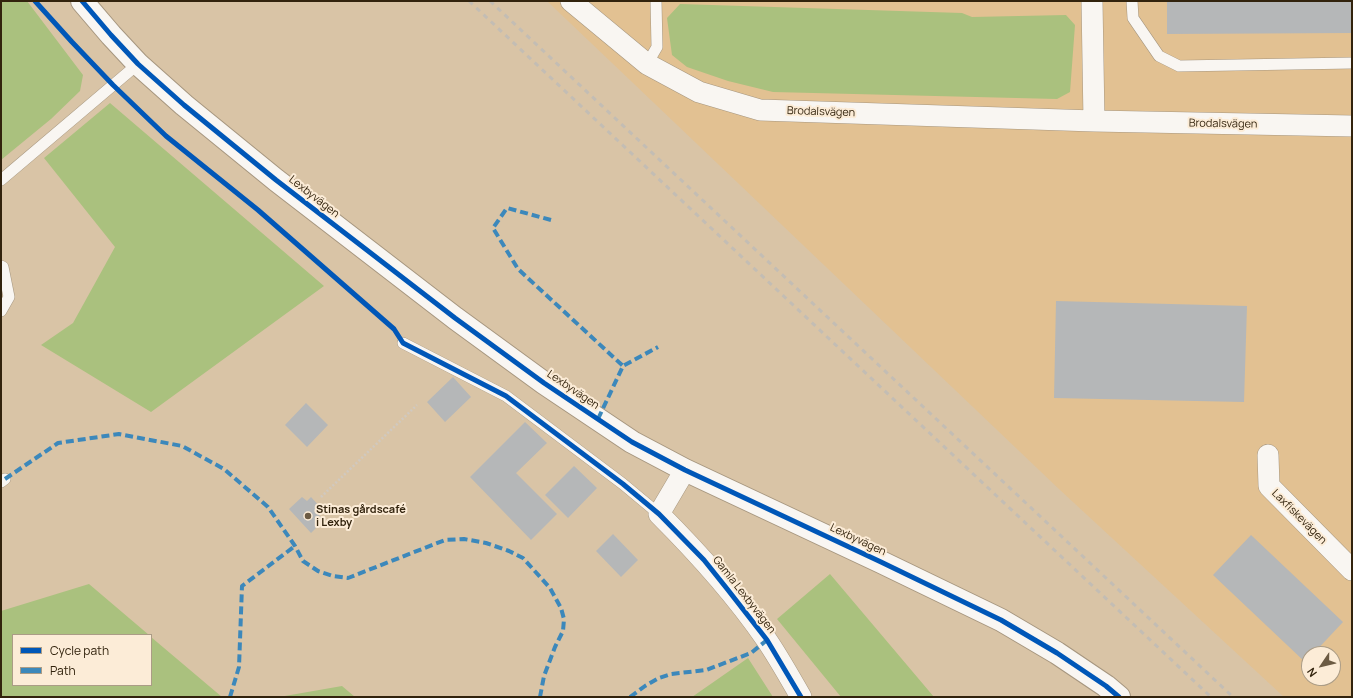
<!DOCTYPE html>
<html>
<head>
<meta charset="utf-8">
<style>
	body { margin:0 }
	#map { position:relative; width:1353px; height:698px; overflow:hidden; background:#d9c4a6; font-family:Manrope,sans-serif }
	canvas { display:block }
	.frame { position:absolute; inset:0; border:2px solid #32230d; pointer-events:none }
	.legend { position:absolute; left:12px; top:634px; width:140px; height:52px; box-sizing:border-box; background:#fcecd7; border:1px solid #ab9c86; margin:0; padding:5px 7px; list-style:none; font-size:12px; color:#32230d }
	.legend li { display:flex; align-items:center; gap:8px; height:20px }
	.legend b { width:20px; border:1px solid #ab9c86 }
	.north { position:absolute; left:1301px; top:646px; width:40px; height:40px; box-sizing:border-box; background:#fcecd7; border:1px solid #ab9c86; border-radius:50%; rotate:235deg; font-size:11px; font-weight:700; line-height:16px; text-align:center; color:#32230d }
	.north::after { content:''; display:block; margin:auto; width:14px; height:18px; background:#6c5b43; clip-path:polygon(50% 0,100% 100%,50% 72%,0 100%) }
</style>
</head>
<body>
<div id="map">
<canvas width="1353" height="698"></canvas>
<div class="frame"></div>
<ul class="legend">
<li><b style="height:5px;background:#0057b8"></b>Cycle path</li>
<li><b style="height:5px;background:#3c88bb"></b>Path</li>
</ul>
<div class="north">N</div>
</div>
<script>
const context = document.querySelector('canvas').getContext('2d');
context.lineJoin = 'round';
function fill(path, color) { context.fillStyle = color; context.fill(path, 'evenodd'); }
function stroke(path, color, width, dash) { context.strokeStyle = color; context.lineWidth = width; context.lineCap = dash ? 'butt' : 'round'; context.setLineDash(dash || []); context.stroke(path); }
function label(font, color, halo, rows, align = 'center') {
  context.font = font + ' Manrope,sans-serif'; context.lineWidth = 4; context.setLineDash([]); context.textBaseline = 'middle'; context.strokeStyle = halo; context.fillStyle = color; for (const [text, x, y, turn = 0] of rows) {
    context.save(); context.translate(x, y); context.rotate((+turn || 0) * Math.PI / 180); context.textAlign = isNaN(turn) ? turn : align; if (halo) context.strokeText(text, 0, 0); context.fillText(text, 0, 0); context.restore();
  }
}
fill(new Path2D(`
	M 547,1 L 1352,1 L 1352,697 L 1284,697 L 1060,490 ZM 1309,654 L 1333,654 L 1333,678 L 1309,678 Z`), '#e2c192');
fill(new Path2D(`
	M 1,1 L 27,1 L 83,75 L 80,91 L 51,119 L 1,160 Z
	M 680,4 L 962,13 L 972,17 L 1066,15 L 1075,25 L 1070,92 L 1057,99 L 773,92 L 728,81 L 687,67 L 672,55 L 667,18 Z
	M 110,103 L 324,286 L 151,412 L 41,345 L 73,323 L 115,247 L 44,158 Z
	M 830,574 L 934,697 L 841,697 L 777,619 Z
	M 89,584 L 149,635 L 13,635 L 13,685 L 151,685 L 151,637 L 222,697 L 1,697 L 1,611 Z
	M 748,658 L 773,697 L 692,697 Z
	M 342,686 L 355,697 L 279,697 Z`), '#aac17e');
fill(new Path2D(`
	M 1167,1 L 1352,1 L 1352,33 L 1167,34 Z
	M 1056,301 L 1247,306 L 1244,402 L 1054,398 Z
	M 453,377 L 471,397 L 445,422 L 427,402 Z
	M 306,403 L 328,425 L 307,447 L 285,425 Z
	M 525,422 L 547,443 L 516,473 L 557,514 L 531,540 L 470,477 Z
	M 574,466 L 597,488 L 568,518 L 545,495 Z
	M 302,497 L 307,501 L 311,497 L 322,509 L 317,513 L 324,520 L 311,533 L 289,509 Z
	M 613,534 L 638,560 L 621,577 L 596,551 Z
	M 1251,535 L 1343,622 L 1313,654 L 1309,654 L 1309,658 L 1305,662 L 1213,575 Z`), '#b5b7b8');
const service = new Path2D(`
	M 1132,1 L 1133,18 L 1159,56 L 1179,66 L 1352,63
	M 647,64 L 657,47 L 656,1
	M 1,180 L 138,64
	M 1,266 L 3,267 L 9,297 L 1,311
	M 403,343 L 506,396 L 623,484 L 659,514
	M 1,482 L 5,479`);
const minor = new Path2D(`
	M 571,1 L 647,64 L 699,92 L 760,110 L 1094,121 L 1352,126
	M 1092,1 L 1094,121
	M 1268,455 L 1269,486 L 1352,570
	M 685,470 L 659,514 C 698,553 735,594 766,639 C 779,658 790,678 801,697`);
const tertiary = new Path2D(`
	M 82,1 L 111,35 L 138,64 L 184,105 L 276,180 L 455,318 L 544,383 L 632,442 L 685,470 L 881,562 L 1001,620 L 1057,653 L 1106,686 L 1119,697`);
stroke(service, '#a6967f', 12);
stroke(minor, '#a6967f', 22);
stroke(tertiary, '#a6967f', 24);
stroke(new Path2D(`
	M 321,497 L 417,405`), '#d0c9c0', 2.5, [2, 2]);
stroke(service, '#f9f6f2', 11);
stroke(minor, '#f9f6f2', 21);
stroke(tertiary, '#f9f6f2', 22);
stroke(new Path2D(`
	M 469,1 L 1211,697
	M 490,1 L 1233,697`), '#c3bdb4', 3, [5, 5]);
stroke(new Path2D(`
	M 551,220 L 507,208 L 493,228 L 518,269 L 623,366
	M 598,419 L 623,366 L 658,347
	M 5,479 L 58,443 L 119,434 L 182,446 L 224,469 L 268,507 L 295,546 L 303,561 L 318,571 L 333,576 L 348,578 L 445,540 L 464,539 L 486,543 L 509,551 L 523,558 L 550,588 L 561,608 L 564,619 L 563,631 L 555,647 L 544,676 L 540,697
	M 230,697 L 239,667 L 242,586 L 295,546
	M 630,697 L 645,686 L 659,678 L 671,674 L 706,670 L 751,653 L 767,640`), '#3c88bb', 4, [8, 4]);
stroke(new Path2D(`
	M 35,1 L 72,42 L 113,85 L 166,136 L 258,210 L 394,329 L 403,343 L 506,396 L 623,484 L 659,514 L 704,560 L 728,590 L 767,640 L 801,697
	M 82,1 L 111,35 L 138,64 L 184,105 L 276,180 L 455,318 L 544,383 L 632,442 L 685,470 L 881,562 L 1001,620 L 1057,653 L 1106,686 L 1119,697`), '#0057b8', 5);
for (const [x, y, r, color] of [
	[308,516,4,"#6c5b43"]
]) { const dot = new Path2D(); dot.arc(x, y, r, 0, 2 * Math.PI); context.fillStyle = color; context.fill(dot); stroke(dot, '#fcecd7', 1.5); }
label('11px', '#32230d', '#fcecd7', [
	["Brodalsvägen",821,112,2],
	["Brodalsvägen",1223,124,1],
	["Lexbyvägen",314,197,38],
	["Lexbyvägen",573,390,34],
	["Laxfiskevägen",1299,517,45],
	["Lexbyvägen",858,540,25],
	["Gamla Lexbyvägen",744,595,52]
]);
label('bold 11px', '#32230d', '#fcecd7', [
	["Stinas gårdscafé",316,510],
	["i Lexby",316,523]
], 'left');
</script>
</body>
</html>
